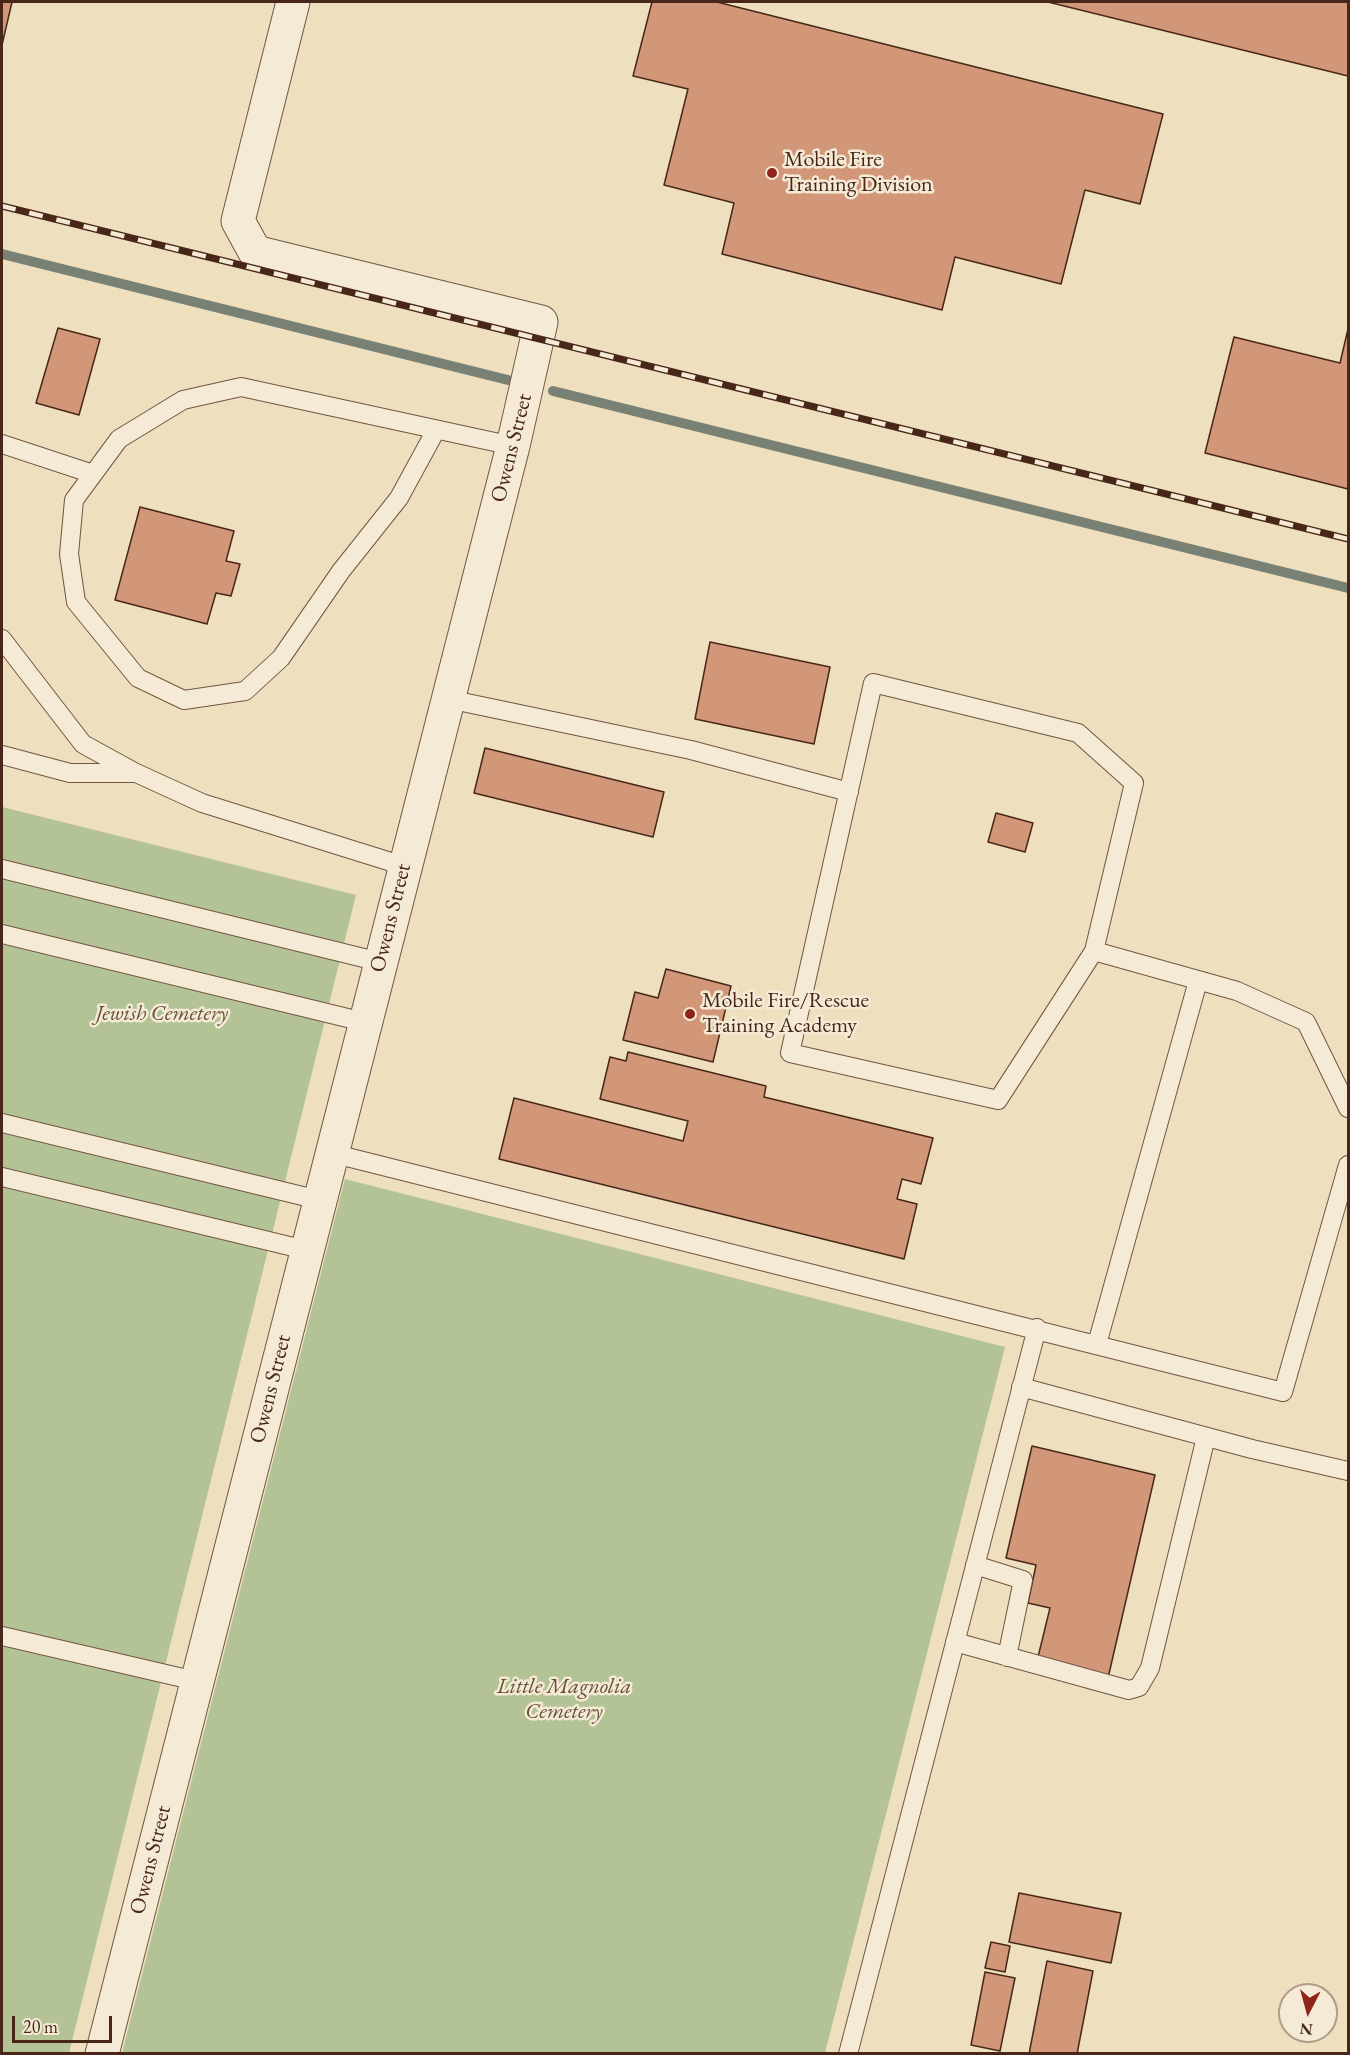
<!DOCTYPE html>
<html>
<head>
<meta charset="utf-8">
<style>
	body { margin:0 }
	#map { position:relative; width:1350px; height:2055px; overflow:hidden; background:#eedfbe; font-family:"EB Garamond",serif }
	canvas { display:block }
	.frame { position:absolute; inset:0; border:3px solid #48271a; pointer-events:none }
	.north { position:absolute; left:1278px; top:1983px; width:60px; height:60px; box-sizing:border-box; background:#f4ead5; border:2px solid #af9c8a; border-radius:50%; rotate:186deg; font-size:16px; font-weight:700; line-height:24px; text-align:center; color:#48271a }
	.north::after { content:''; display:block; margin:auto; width:21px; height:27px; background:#8f2418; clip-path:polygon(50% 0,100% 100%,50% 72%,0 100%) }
	.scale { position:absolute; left:12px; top:2016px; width:100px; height:27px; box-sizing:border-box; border:3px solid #48271a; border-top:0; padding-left:8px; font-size:18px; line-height:21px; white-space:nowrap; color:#48271a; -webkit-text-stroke:4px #f4ead5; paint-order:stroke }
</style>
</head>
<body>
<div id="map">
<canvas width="1350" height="2055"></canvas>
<div class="frame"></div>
<div class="north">N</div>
<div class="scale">20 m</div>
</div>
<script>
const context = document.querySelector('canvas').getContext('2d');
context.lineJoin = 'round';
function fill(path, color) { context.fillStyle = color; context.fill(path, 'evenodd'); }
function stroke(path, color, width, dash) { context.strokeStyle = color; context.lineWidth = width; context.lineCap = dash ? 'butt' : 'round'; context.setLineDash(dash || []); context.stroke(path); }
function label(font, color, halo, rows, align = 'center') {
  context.font = font + ' "EB Garamond",serif'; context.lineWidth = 5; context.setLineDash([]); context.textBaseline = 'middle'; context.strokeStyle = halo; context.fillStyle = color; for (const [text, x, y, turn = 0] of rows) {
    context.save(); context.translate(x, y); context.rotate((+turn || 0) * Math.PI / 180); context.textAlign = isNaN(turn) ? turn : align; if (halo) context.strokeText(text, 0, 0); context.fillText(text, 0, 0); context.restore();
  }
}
fill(new Path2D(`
	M 2,807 L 356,895 L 69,2053 L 2,2054 Z
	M 345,1179 L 1005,1347 L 825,2053 L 122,2053 Z`), '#b3c395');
stroke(new Path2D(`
	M 2,254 L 508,380
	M 553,391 L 1348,588`), '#798175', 10);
const building = new Path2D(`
	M 2,2 L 12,2 L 2,45 Z
	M 652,2 L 717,2 L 1163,114 L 1140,204 L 1085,190 L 1061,284 L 955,257 L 942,310 L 722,254 L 734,203 L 664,185 L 688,89 L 633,76 Z
	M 1048,2 L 1348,2 L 1348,76 Z
	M 58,328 L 100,339 L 79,415 L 36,403 Z
	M 1348,329 L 1348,489 L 1205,453 L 1234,337 L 1340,363 Z
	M 140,507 L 234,531 L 226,561 L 240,564 L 231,596 L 216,593 L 207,624 L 115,600 Z
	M 710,642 L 830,667 L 814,744 L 695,719 Z
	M 485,748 L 664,792 L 653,837 L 474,793 Z
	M 996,813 L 1033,823 L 1025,852 L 988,842 Z
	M 666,969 L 731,986 L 713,1062 L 623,1040 L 635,992 L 658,998 Z
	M 628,1052 L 766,1086 L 764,1097 L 933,1138 L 921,1184 L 902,1179 L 897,1199 L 917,1204 L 904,1259 L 499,1159 L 514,1098 L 683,1141 L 688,1121 L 600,1099 L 610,1057 L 626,1061 Z
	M 1032,1446 L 1155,1475 L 1108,1678 L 1037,1661 L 1050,1608 L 1028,1603 L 1036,1565 L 1006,1558 Z
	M 1019,1893 L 1121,1913 L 1111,1963 L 1009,1942 Z
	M 991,1942 L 1010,1946 L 1005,1972 L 985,1968 Z
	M 1047,1961 L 1093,1971 L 1077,2054 L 1029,2054 Z
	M 985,1972 L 1015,1978 L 1000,2051 L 971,2045 Z`);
fill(building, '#d19778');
stroke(building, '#48271a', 1.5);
const service = new Path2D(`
	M 436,430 L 399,498 L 341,571 L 281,658 L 245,691 L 184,700 L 138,678 L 76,602 L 69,554 L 74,500 L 119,439 L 183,400 L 241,387 L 513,446
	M 2,444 L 93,474
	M 2,639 L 83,744 L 134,772 L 202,803 L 404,866
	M 873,683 L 1078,733 L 1134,783 L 1094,951 L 998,1100 L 790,1053 Z
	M 448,699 L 691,750 L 849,792
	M 2,755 L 70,773 L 133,773
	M 2,869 L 380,962
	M 2,934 L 364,1022
	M 1094,951 L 1237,991 L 1306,1022 L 1348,1108
	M 2,1123 L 319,1200
	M 331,1153 L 1283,1392 L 1348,1165
	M 2,1177 L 306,1250
	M 1097,1344 L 1198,981
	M 1021,1387 L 1252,1449 L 1348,1471
	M 975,1565 L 1023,1580 L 1007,1657
	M 2,1636 L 196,1681
	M 955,1642 L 1129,1690 L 1139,1687 L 1150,1668 L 1206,1437
	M 848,2054 L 1037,1328`);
const minor = new Path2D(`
	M 102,2054 L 513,446 L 541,322 L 255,252 L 238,221 L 293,2`);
stroke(service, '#725543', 20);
stroke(minor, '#725543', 35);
stroke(service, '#f4ead5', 18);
stroke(minor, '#f4ead5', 33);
const rail = new Path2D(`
	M 2,206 L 1348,539`);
stroke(rail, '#48271a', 7);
stroke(rail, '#f4ead5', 4.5, [14]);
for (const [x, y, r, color] of [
	[772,173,6,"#8f2418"],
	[690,1014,6,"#8f2418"]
]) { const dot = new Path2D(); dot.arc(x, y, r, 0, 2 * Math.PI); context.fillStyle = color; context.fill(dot); stroke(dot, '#f4ead5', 2); }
label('22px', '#48271a', '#f4ead5', [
	["Mobile Fire",784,160],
	["Training Division",784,185],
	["Mobile Fire/Rescue",702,1001],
	["Training Academy",702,1026]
], 'left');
label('22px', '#48271a', '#f4ead5', [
	["Owens Street",512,448,-76],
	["Owens Street",391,918,-76],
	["Owens Street",271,1389,-76],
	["Owens Street",151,1860,-76]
]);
label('italic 22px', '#634e39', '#f4ead5', [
	["Jewish Cemetery",162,1014],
	["Little Magnolia",564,1687],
	["Cemetery",564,1712]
]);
</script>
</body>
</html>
